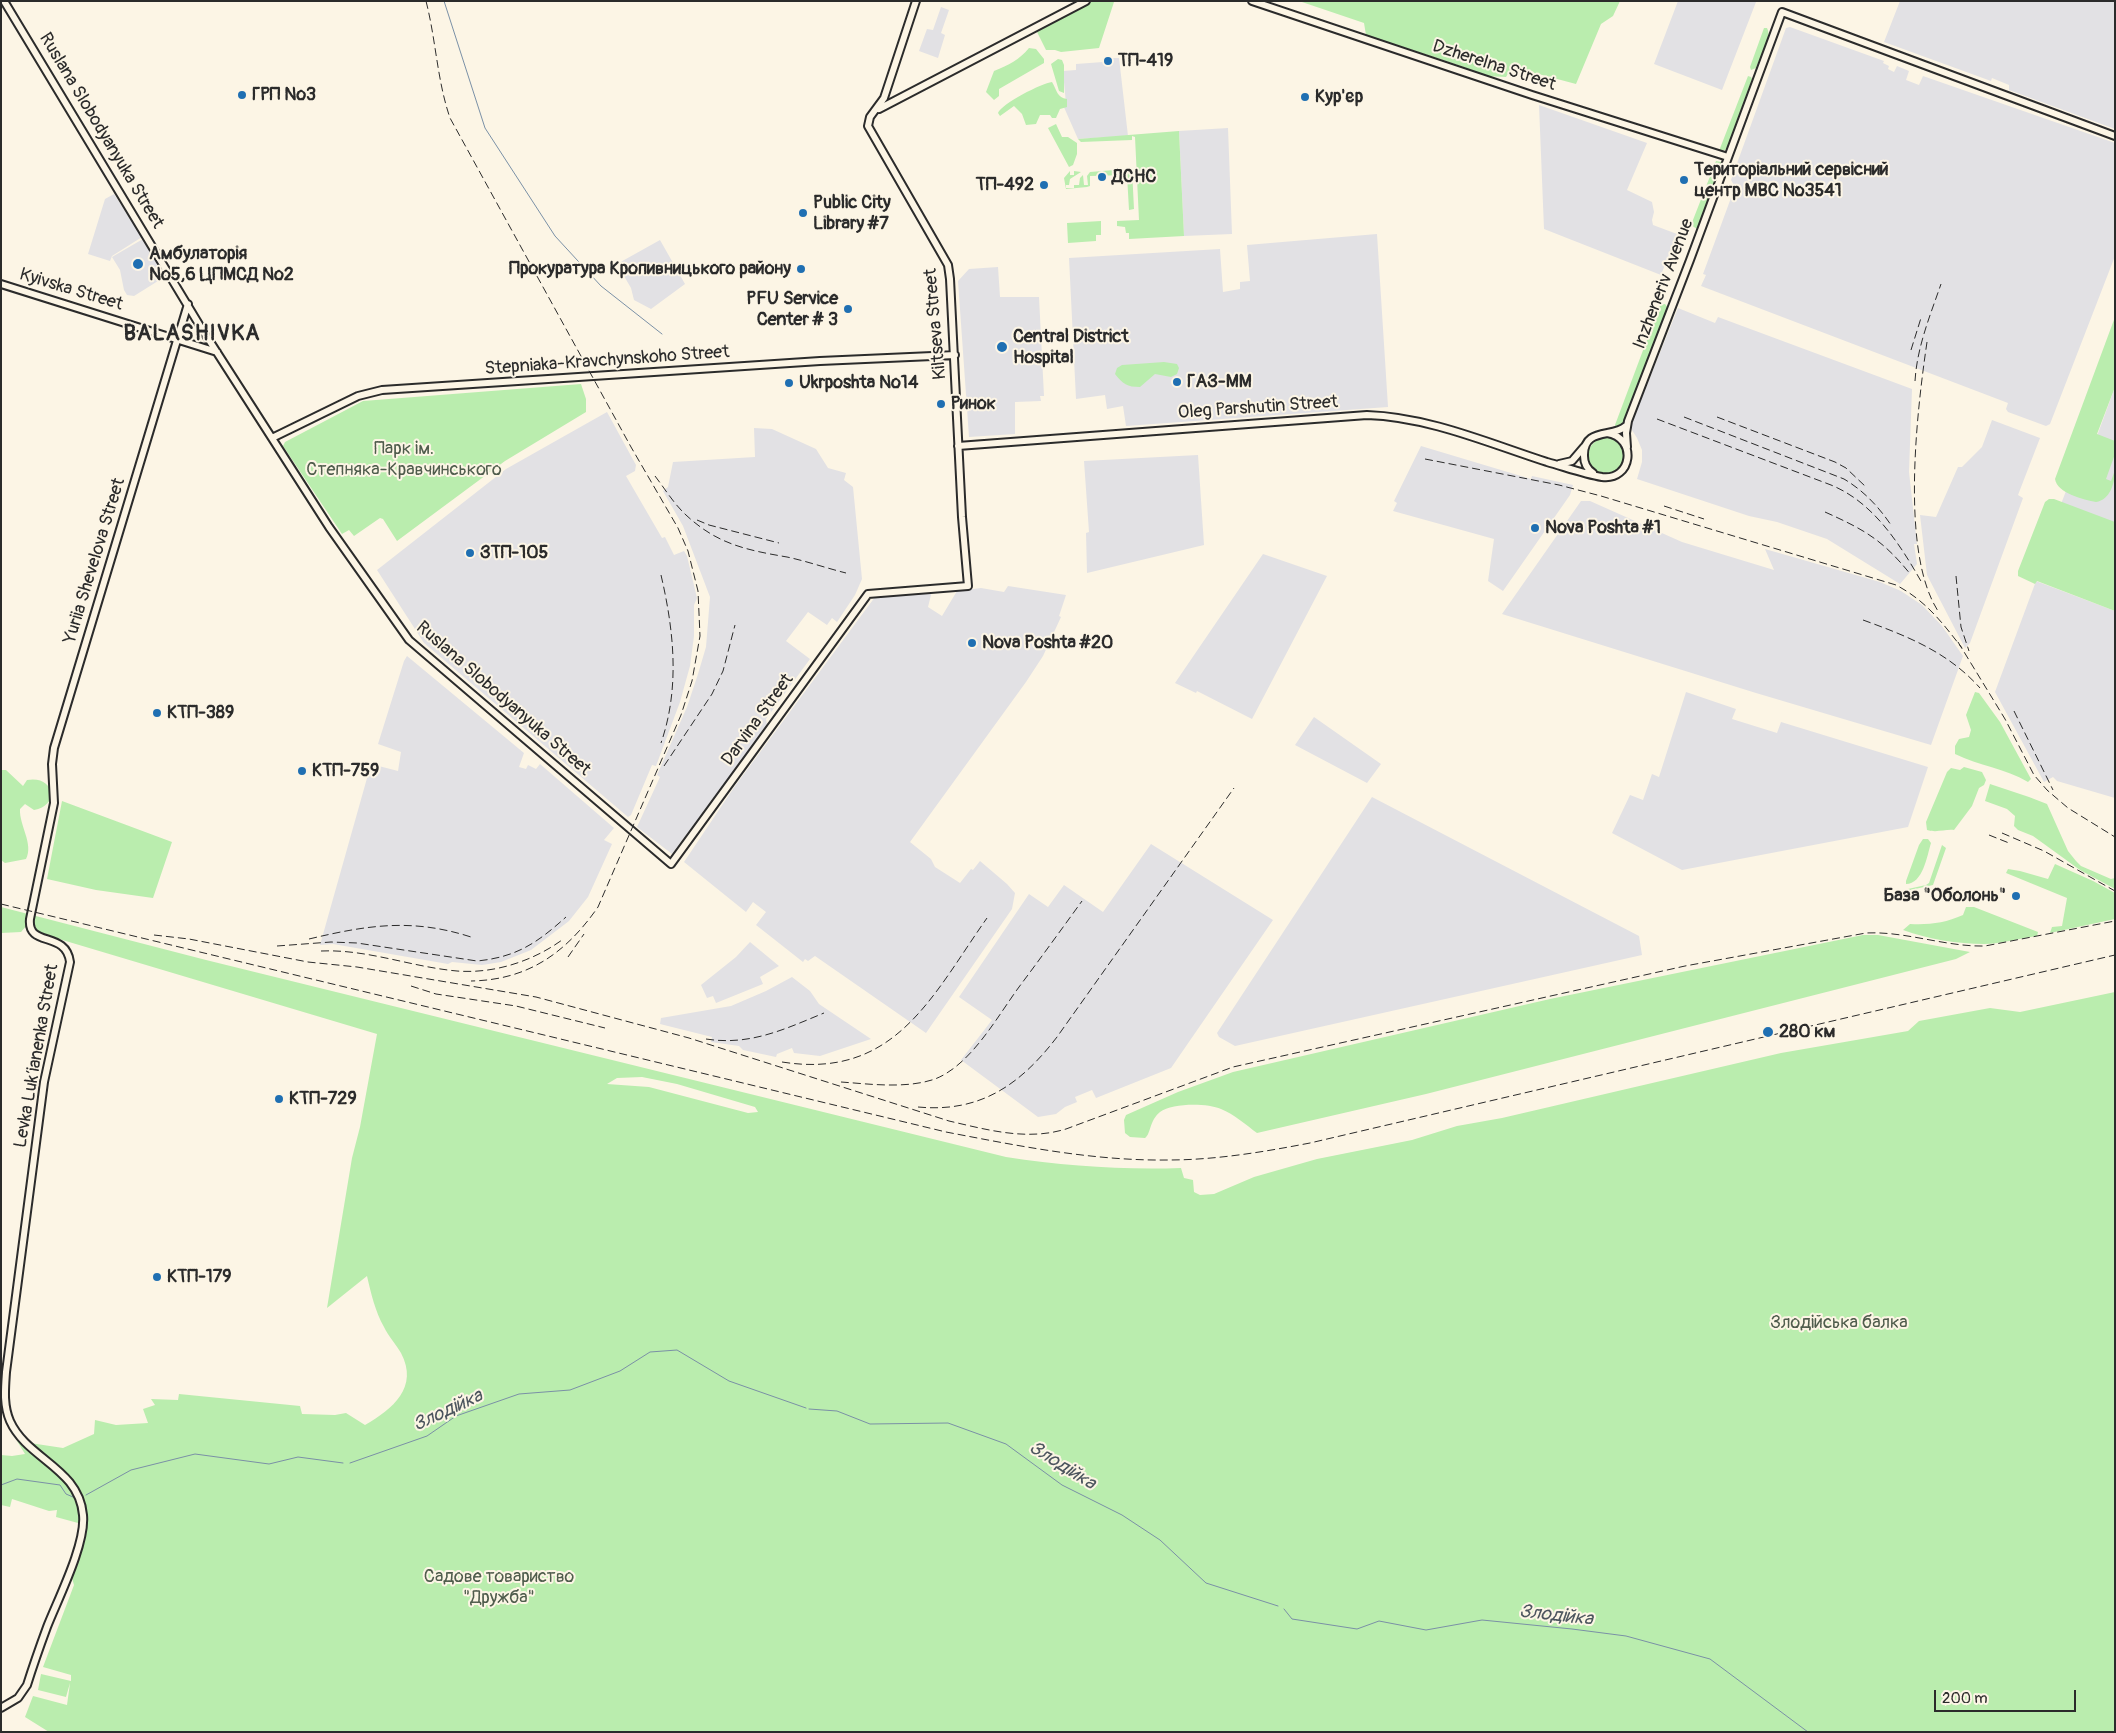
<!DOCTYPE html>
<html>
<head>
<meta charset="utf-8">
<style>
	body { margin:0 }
	#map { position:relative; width:2116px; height:1733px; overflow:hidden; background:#fcf5e5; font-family:Pangolin,sans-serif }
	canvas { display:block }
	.frame { position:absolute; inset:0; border:2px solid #2b2b2b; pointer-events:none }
	.scale { position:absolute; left:1934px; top:1690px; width:142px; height:22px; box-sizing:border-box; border:2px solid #2b2b2b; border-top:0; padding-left:6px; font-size:15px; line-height:18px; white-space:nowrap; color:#2b2b2b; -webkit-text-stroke:4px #fcf5e5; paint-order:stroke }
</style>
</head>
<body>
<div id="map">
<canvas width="2116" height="1733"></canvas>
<div class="frame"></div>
<div class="scale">200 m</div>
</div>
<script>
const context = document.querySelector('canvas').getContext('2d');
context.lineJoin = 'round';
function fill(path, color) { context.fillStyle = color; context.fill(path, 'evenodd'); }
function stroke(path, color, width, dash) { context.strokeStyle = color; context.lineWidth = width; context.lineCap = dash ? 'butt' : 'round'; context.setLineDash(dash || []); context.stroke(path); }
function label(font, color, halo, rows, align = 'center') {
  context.font = font + ' Pangolin,sans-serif'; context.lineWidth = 4; context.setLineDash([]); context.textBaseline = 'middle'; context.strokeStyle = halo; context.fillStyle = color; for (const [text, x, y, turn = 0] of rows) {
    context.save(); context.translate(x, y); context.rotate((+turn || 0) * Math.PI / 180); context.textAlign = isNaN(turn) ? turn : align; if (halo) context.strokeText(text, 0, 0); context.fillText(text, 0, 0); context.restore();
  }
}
fill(new Path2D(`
	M 1678,1 L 1756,2 L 1722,90 L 1654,64 Z
	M 1900,1 L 2115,1 L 2115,129 L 2009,90 L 2009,85 L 1992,78 L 1991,81 L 1884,42 Z
	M 941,7 L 949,10 L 941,33 L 945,35 L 938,58 L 919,51 L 927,29 L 933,30 Z
	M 1790,27 L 1884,61 L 1883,63 L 1889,66 L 1888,69 L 1894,72 L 1897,66 L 1909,71 L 1906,80 L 1919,85 L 1923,76 L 2115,143 L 2115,256 L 2050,424 L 2046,426 L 2008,412 L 2006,409 L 2008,403 L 1701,286 L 1706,275 L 1703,274 L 1735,187 L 1731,180 L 1786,28 Z
	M 1103,58 L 1119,58 L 1128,136 L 1078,139 L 1063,105 L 1066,104 L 1063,71 L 1076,70 L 1076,64 L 1103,62 Z
	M 1539,105 L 1647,143 L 1627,190 L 1652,202 L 1654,212 L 1652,220 L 1653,225 L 1677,234 L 1661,275 L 1544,229 Z
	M 1228,128 L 1232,234 L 1184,236 L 1179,131 Z
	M 114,194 L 142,237 L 112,256 L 110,261 L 88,254 L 105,199 Z
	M 1377,234 L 1388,407 L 1126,426 L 1123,406 L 1107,409 L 1105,395 L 1076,399 L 1069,258 L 1220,249 L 1223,292 L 1240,289 L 1240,282 L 1250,281 L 1247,245 Z
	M 143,239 L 166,276 L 134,296 L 127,295 L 124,290 L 120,270 L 112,257 Z
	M 660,240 L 685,284 L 651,309 L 634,300 L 631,288 L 617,264 Z
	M 998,267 L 1000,297 L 1039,297 L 1044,396 L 1040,396 L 1041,401 L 1015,402 L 1015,434 L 969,437 L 958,281 L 969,269 Z
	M 1678,308 L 1715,323 L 1718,317 L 1912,389 L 1909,472 L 1917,544 L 1914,544 L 1917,564 L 1900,584 L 1827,539 L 1777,522 L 1749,516 L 1637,479 L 1642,462 L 1642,450 L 1637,438 L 1630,427 Z
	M 2115,387 L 2115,548 L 2061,504 L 2066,491 L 2079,485 Z
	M 607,412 L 636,465 L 635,471 L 626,476 L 662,538 L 665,537 L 674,555 L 684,551 L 687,556 L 697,598 L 694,605 L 694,636 L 690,666 L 680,702 L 656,766 L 652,765 L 631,815 L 628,817 L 424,643 L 377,570 L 506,469 Z
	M 1992,420 L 2040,438 L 2018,495 L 2023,498 L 1970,643 L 1965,648 L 1927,575 L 1920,515 L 1936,517 L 1958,467 L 1962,467 L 1982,447 Z
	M 754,428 L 772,429 L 816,449 L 828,468 L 846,473 L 844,480 L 853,487 L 862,579 L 855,595 L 837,622 L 832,618 L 827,625 L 808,612 L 786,641 L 810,659 L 766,719 L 767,725 L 672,854 L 637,827 L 660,777 L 657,775 L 687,707 L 698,674 L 706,647 L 710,597 L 683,526 L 663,491 L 668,487 L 673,462 L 755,457 Z
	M 1421,446 L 1531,479 L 1532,476 L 1573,485 L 1570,495 L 1503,591 L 1488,581 L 1494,539 L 1393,511 L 1397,503 L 1394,501 Z
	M 1198,455 L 1204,545 L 1087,573 L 1086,533 L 1089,532 L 1084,461 Z
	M 1581,501 L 1590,501 L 1682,542 L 1774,570 L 1765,549 L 1880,582 L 1901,591 L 1922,605 L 1942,626 L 1963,656 L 1931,745 L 1756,693 L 1502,614 Z
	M 1263,554 L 1327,576 L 1252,719 L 1197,691 L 1196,693 L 1175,683 Z
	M 2036,581 L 2115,611 L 2115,798 L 2057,781 L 2053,777 L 2044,782 L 1995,692 Z
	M 1008,586 L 1066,595 L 1059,616 L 1061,617 L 1043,656 L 1026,682 L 910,842 L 931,859 L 935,867 L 960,883 L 971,869 L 973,870 L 980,861 L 1007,884 L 1015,893 L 1012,909 L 926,1033 L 815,956 L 808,961 L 805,959 L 803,962 L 756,925 L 766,912 L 753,902 L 746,912 L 684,862 L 735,786 L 875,597 L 932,591 L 928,607 L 942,616 L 957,591 L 981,588 L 1004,592 Z
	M 407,656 L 524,753 L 519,767 L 526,769 L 528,765 L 536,769 L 540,764 L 614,828 L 604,840 L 612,844 L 593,886 L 588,897 L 569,921 L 531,950 L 501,962 L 482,965 L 452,962 L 448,964 L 333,944 L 320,945 L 371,764 L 398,771 L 401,752 L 378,744 L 404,661 Z
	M 1686,692 L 1736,709 L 1732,719 L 1777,733 L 1781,722 L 1928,767 L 1908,827 L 1682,870 L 1612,833 L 1630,795 L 1643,800 L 1652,774 L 1659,777 Z
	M 1314,717 L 1381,764 L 1367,783 L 1295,745 Z
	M 1372,797 L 1639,936 L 1642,955 L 1235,1046 L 1219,1037 L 1217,1033 Z
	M 1151,844 L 1273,920 L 1171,1068 L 1096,1098 L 1092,1090 L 1075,1097 L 1077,1102 L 1065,1107 L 1056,1114 L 1038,1117 L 961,1060 L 992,1020 L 959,997 L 1029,894 L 1048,907 L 1064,885 L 1103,912 Z
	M 750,942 L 779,966 L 760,977 L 763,984 L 716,1003 L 713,996 L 707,998 L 701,985 L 736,957 Z
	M 792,977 L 810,991 L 819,1004 L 871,1039 L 820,1056 L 794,1053 L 792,1048 L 777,1054 L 776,1057 L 743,1050 L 739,1046 L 711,1042 L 712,1037 L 660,1024 L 661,1018 L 731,1006 L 766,991 Z`), '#e2e1e4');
fill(new Path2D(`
	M 1091,1 L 1114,2 L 1099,48 L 1061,52 L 1055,50 L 1046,50 L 1037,32 Z
	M 1299,1 L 1620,1 L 1613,16 L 1601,24 L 1576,84 L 1512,67 L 1506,77 L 1486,76 L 1458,65 L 1366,35 L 1364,23 Z
	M 1764,28 L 1767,28 C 1773,40 1760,56 1756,68 L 1751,70 L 1750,67 Z
	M 1029,48 L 1036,49 L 1044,59 L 1044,63 L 999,89 L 999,96 L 994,100 L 986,92 L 994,71 C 1009,65 1019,60 1029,48 Z
	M 1058,59 L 1062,60 L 1064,65 L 1064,93 L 1059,91 L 1051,64 Z
	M 1748,76 L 1751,77 L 1752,79 L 1728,146 L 1725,150 L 1719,151 Z
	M 1052,82 C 1057,90 1057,98 1067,99 L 1067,107 L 1060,109 L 1056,118 L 1052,118 L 1050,115 L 1040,115 L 1036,124 L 1026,125 L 1022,114 L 1014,106 L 1000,116 L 998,113 C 1001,104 1042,83 1052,82 Z
	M 1056,124 L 1062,137 L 1068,137 L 1077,143 L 1077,154 L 1073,165 L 1069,167 L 1048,128 Z
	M 1179,131 L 1184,236 L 1129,239 L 1129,233 L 1126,233 L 1125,227 L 1117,226 L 1117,221 L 1139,220 L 1135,137 L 1132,136 L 1132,140 L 1081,142 L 1078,139 Z
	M 1716,161 L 1721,162 C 1721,170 1701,225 1697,229 L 1691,225 Z
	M 1127,169 L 1132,169 L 1134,209 L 1129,210 L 1127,175 L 1090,176 L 1090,186 L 1087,187 L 1066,189 L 1064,178 L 1070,171 L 1070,175 L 1074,175 L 1074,171 L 1081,172 L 1070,179 L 1069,185 L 1066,185 L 1066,188 L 1074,188 L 1074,185 L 1079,185 L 1080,178 L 1083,175 L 1084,185 L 1088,185 L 1087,176 L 1090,172 Z
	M 1101,221 L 1101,235 L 1096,235 L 1096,241 L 1068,243 L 1067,223 Z
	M 1665,304 L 1668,308 L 1625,424 L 1623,427 L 1616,428 L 1615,425 L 1660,305 Z
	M 2115,317 L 2115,387 L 2097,434 L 2115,441 L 2115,454 L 2106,479 L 2111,481 L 2115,470 C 2115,483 2110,500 2096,502 C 2084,500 2057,493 2055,479 Z
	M 1164,362 L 1177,364 L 1179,368 L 1177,374 L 1171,377 L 1155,374 L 1140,387 C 1127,387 1123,384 1115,374 L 1117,368 L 1122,365 Z
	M 581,384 L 586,399 L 586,412 L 505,461 L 397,541 L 383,519 L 380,518 L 354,536 L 349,530 L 342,534 L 283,446 L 285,442 L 363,401 Z
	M1588 456a18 18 0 1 1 36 0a18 18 0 1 1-36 0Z
	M 2054,499 L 2115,522 L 2115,611 L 2037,581 L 2035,584 L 2018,576 L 2018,571 L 2045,502 L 2049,499 Z
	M 1975,692 L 1979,693 L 2000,722 L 2031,779 L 2028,782 C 2005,768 1979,766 1955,754 L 1955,746 L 1959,739 L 1969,737 L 1971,730 L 1966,715 Z
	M 1964,767 L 1982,772 L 1986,780 L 1984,785 L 1979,788 L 1972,806 L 1954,830 C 1945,829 1937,833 1927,830 L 1926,822 L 1947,772 L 1951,768 L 1960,770 Z
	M 2,770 L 6,770 L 23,786 L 27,780 C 54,775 61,805 34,810 L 25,804 L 20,809 C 19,825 34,844 26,859 L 5,863 L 1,860 Z
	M 1990,784 L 2029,797 L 2047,804 L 2068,851 L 2076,861 L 2081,866 L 2111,879 L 2115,878 L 2115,889 L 2080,870 L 2033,836 L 2018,830 L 2014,826 L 2015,816 L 2007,809 L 1985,801 Z
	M 62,801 L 172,842 L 153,898 L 96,890 L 47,879 Z
	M 1923,839 L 1928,839 L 1931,843 C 1927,856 1923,884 1906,884 L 1906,881 L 1919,845 Z
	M 1942,845 L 1946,848 L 1933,885 L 1906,891 L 1908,889 L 1926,885 L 1929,883 Z
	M 2055,864 L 2093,881 L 2115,893 L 2115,919 L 2050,933 L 2052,927 L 2062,926 L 2067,898 L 2006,873 L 2008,869 L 2020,871 L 2048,879 Z
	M 1,907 L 206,960 L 1006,1157 C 1065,1166 1122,1170 1181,1168 L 1184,1178 L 1193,1180 L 1194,1192 L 1200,1195 L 1214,1194 L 1254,1177 L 1317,1159 L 1412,1140 L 1457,1126 L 1502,1118 L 1781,1053 L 1908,1031 L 1919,1021 L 1990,1008 L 2020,1012 L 2115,992 L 2115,1732 L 49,1732 L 25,1717 L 33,1696 L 67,1705 L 70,1683 L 66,1697 L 38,1690 L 41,1674 L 71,1681 L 71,1675 L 43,1667 L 74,1585 L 72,1578 L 79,1559 L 87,1531 L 78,1523 L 56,1517 L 57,1510 L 49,1511 L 12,1499 L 10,1507 L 1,1505 L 1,1455 L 12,1456 L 25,1454 L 17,1441 L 63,1448 L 94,1434 L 95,1420 L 116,1425 L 148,1423 L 143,1409 L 155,1405 L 151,1399 L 178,1400 L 179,1394 L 300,1406 L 302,1414 L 335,1415 L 346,1413 L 365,1425 C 393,1409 419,1387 401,1353 C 396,1344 388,1336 384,1327 C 375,1311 371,1293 367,1276 L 327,1308 L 352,1158 L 360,1127 L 377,1034 L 39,933 L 33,927 L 27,925 L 21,932 L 1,933 ZM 642,1077 L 677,1084 L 755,1107 L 758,1112 L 748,1113 L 649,1087 L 607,1084 L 617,1078 Z
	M 1966,907 L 1974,907 L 2038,932 L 2037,936 C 2020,938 2001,944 1984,944 C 1958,944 1928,939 1903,930 L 1910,924 C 1929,925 1945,923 1963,915 Z
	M 1863,935 L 1878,935 L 1970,952 L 1956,959 L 1426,1094 L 1257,1133 C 1246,1125 1234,1114 1221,1109 C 1207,1103 1172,1103 1160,1112 C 1149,1121 1151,1134 1145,1138 L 1130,1137 L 1125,1133 L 1124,1120 L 1126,1115 L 1178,1092 L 1233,1072 L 1550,999 Z`), '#baedae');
stroke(new Path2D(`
	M 444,1 L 485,128 L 555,236 L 601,286 L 662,334
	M 809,1409 L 837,1411 L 870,1424 L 948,1423 L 1006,1444 L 1062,1485 L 1122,1515 L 1160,1540 L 1206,1583 L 1278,1606
	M 350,1463 L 427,1436 L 456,1416 L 519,1394 L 570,1390 L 620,1371 L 650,1352 L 677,1350 L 729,1381 L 806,1408
	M 1,1485 L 17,1479 L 60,1485 L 66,1494 L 73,1497
	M 86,1495 L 131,1470 L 195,1454 L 269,1464 L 298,1457 L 343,1463
	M 1284,1609 L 1292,1619 L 1357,1629 L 1379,1621 L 1426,1630 L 1482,1620 L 1572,1629 L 1626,1636 L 1710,1659 L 1808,1732`), '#7a90a6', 1);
const secondary = new Path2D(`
	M 4,1 L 200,326 L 329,527 L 409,640 L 671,864 L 868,594 L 968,586 L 962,517 L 950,279 L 948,265 L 868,126 L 870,117 L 884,98 L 916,1
	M 1252,1 L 1532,95 L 1728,157
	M 879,109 L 1086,1
	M 1,284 L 217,352
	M 272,438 L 358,396 L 382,390 L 820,361 L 955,355
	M 958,446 L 1367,415 C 1429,417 1488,443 1547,462 C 1565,467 1584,474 1602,477 C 1632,481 1638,438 1607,433
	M 1627,447 L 1626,433 L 1628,421 L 1690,260 L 1782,12 L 2115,136
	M 1559,464 L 1572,461 L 1584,447
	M 1593,473 C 1587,469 1584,463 1584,456 C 1583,427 1613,438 1626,426
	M 1,1708 L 18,1698 L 27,1685 C 33,1666 40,1646 47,1627 C 58,1599 86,1544 83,1515 C 79,1468 27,1459 10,1421 C 3,1405 5,1388 6,1372 L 44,1082 L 70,962 C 66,930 27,948 30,919 L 54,803 L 52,764 L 54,748 L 188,304`);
stroke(secondary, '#2b2b2b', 10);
stroke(secondary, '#fcf5e5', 6);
stroke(new Path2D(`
	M 426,1 C 436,40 437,80 450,118 L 631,447 L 678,528 L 688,551 L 698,591 L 700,636 L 692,681 L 681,715 L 598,907 C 566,953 528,980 471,981
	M 1927,342 C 1917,410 1900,552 1938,611
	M 1911,350 L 1921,318
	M 1915,381 C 1917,347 1930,316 1941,284
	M 1684,417 L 1844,479 C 1864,491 1878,506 1891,525
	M 1717,417 L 1835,462 L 1846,468 L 1866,487
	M 1657,419 L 1831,485 C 1873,502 1900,544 1922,583
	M 1425,459 L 1559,485 L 1601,496 L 1896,585 C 1926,601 1941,621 1962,648
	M 655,476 C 665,489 674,504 686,515 C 717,544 746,550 787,557 C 806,561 826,568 846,573
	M 1664,506 L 1704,519
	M 1825,512 C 1865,530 1883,540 1911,575
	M 697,520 L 709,525 L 779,543
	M 661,575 C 674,631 680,688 661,743
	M 1956,576 L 1961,627 L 1969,651
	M 1863,620 C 1907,636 1948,652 1980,688
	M 1958,642 L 2005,719 L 2034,775 L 2047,790 L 2068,808 L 2115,837
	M 2014,711 L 2053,790
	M 664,766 L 712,694 L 723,671 L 735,625
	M 2002,833 L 2044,851 L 2115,891
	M 1989,835 L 2009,843
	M 1,904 L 946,1132 C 1019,1146 1093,1161 1168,1160 C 1216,1160 1263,1152 1310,1143 L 2115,955
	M 154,935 L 189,939 L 308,962 L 357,967 L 536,997 L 689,1038 L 949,1121 C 988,1130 1027,1141 1066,1129 L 1233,1067 L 1685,966 L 1866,933 C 1906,931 1945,947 1985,946 L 2115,921
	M 309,939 C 368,925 412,918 471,937
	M 277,946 L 331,942 L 357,943 L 477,961 C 517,957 537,943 566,917
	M 321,951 C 368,949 411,967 457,971 C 494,974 533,961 562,940
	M 568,957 L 584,934
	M 411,986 L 436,994 L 516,1006 L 605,1028
	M 706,1039 C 750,1046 785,1029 824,1013
	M 782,1062 C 895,1080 932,996 987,918
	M 841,1082 C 870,1084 906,1089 935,1079 C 971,1065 997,1017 1019,987 C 1040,959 1061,930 1082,901
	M 918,1107 C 981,1113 1021,1084 1057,1037 L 1234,788`), '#2b2b2b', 1, [8, 4]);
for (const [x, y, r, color] of [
	[1108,61,5,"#1f6fb2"],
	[242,95,5,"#1f6fb2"],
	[1305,97,5,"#1f6fb2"],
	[1102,177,5,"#1f6fb2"],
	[1684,180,5,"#1f6fb2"],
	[1044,185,5,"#1f6fb2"],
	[803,213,5,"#1f6fb2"],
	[138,264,6,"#1f6fb2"],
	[801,269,5,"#1f6fb2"],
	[848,309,5,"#1f6fb2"],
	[1002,347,6,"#1f6fb2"],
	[1177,382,5,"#1f6fb2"],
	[789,383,5,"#1f6fb2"],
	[941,404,5,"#1f6fb2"],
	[1535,528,5,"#1f6fb2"],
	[470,553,5,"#1f6fb2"],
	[972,643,5,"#1f6fb2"],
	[157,713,5,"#1f6fb2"],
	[302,771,5,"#1f6fb2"],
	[2016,896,5,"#1f6fb2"],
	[1768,1032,6,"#1f6fb2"],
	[279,1099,5,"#1f6fb2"],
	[157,1277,5,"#1f6fb2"]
]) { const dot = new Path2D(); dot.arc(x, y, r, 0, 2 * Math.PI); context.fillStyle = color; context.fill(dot); stroke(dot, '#fcf5e5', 2); }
label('bold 18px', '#2b2b2b', '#fcf5e5', [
	["ТП-419",1118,61],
	["ГРП №3",252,95],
	["Кур'єр",1315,97],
	["Територіальний сервісний",1694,170],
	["центр МВС №3541",1694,191],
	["ДСНС",1112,177],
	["ТП-492",1034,185,"right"],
	["Public City",813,203],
	["Library #7",813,224],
	["Амбулаторія",149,254],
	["№5,6 ЦПМСД №2",149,275],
	["Прокуратура Кропивницького району",791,269,"right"],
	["PFU Service",838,299,"right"],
	["Center # 3",838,320,"right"],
	["Central District",1013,337],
	["Hospital",1013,358],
	["ГАЗ-ММ",1187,382],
	["Ukrposhta №14",799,383],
	["Ринок",951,404],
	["Nova Poshta #1",1545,528],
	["ЗТП-105",480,553],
	["Nova Poshta #20",982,643],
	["КТП-389",167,713],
	["КТП-759",312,771],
	["База \"Оболонь\"",2006,896,"right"],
	["280 км",1779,1032],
	["КТП-729",289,1099],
	["КТП-179",167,1277]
], 'left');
label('18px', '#2b2b2b', '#fcf5e5', [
	["Dzherelna Street",1494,66,18],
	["Ruslana Slobodyanyuka Street",101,131,59],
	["Inzheneriv Avenue",1664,284,-69],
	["Kyivska Street",71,290,17],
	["Kiltseva Street",936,324,-95],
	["Stepniaka-Kravchynskoho Street",607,361,-4],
	["Oleg Parshutin Street",1258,408,-4],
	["Yuriia Shevelova Street",95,561,-73],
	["Ruslana Slobodyanyuka Street",503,699,41],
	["Darvina Street",758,720,-54],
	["Levka Lukʼianenka Street",37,1056,-80]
]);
label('18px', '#4f5c4c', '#fcf5e5', [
	["Парк ім.",404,449],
	["Степняка-Кравчинського",404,470],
	["Злодійська балка",1839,1323],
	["Садове товариство",499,1577],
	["\"Дружба\"",499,1598]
]);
label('italic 19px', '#4c555e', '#fcf5e5', [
	["Злодійка",448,1411,-25],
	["Злодійка",1062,1466,32],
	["Злодійка",1556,1616,6]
]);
context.letterSpacing = '1px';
label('bold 22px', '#2b2b2b', '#fcf5e5', [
	["BALASHIVKA",192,334]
]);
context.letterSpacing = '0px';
</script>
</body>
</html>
